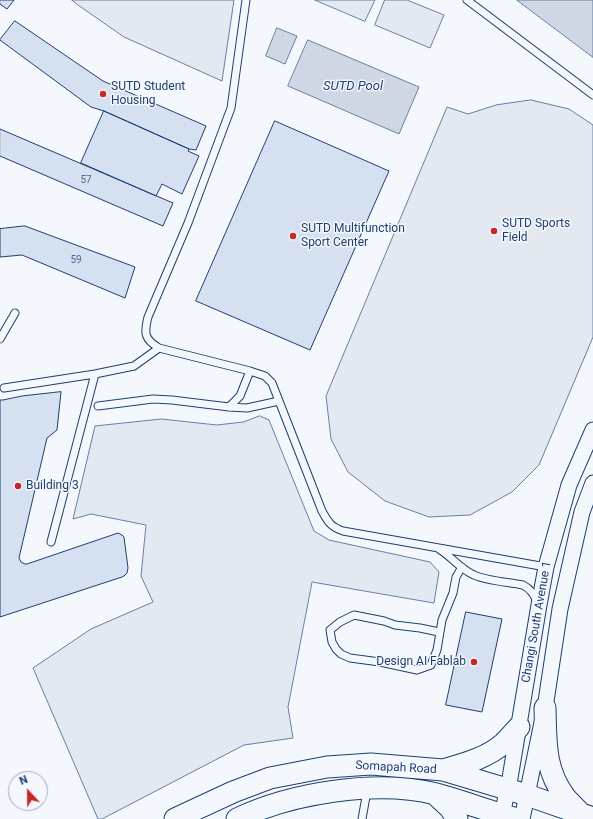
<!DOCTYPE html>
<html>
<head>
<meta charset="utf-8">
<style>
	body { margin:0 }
	#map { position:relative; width:593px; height:819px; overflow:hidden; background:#f4f7fb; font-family:Roboto,sans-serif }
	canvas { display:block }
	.north { position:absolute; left:8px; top:771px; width:40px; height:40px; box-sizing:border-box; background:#f4f7fb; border:1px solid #9eadc5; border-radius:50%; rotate:338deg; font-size:11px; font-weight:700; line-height:16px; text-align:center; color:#1d3f73 }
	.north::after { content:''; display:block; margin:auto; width:14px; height:18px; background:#c62828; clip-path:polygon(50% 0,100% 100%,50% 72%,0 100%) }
</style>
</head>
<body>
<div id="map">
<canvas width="593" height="819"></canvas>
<div class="north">N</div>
</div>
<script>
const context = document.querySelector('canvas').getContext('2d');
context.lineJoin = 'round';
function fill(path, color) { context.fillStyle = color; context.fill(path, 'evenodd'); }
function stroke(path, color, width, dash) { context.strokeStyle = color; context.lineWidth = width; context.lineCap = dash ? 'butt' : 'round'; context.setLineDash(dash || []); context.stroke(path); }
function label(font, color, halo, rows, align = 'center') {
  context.font = font + ' Roboto,sans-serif'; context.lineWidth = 3; context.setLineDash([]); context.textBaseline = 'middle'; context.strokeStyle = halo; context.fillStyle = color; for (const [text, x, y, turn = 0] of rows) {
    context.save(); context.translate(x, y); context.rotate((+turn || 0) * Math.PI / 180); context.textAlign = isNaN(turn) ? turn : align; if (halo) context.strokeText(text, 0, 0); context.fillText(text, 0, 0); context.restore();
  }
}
const green = new Path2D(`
	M 72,0 L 234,0 L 222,81 L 124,37 L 78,5 Z
	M 315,0 L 375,0 L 365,21 Z
	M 385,0 L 407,0 L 444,15 L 430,48 L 375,25 Z
	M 531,100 L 569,109 L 593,125 L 593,337 L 539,465 L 512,492 L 470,515 L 429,517 L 385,501 L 348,472 L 331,439 L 326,396 L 447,107 L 468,114 L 496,105 Z
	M 260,416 L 269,420 L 314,531 L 329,540 L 430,562 L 439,572 L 434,603 L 312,582 L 288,707 L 293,738 L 244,745 L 102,819 L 98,819 L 33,668 L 91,629 L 153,602 L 141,576 L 146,525 L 91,514 L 73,519 L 95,426 L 161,419 L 217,425 L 243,422 Z`);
fill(green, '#e3e9f0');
stroke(green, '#687fa3', 1);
const water = new Path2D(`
	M 517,0 L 593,0 L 593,57 Z
	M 277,28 L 297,36 L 285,64 L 266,56 Z
	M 308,40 L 419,87 L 399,134 L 288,86 Z`);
fill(water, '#cfd7e4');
stroke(water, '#687fa3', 1);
const building = new Path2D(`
	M 0,0 L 14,0 L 7,9 L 0,4 Z
	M 15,21 L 103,81 L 206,126 L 196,150 L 189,149 L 104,111 L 91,107 L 0,40 Z
	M 104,111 L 189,149 L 188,151 L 199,156 L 182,194 L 162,184 L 156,196 L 81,163 Z
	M 275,121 L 389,171 L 310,350 L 196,301 Z
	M 0,129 L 173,203 L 163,226 L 0,156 Z
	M 25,226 L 135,267 L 125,298 L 22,255 L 0,257 L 0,229 Z
	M 61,392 L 57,430 L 47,438 L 19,558 L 21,562 L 25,564 L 27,564 L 118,533 L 122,535 L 124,537 L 128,568 L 127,573 L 124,576 L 122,577 L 0,617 L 0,400 L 3,400 L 22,396 Z
	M 466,612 L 502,619 L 482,712 L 446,705 Z`);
fill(building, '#d5e0f0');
stroke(building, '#1d3f73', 1);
const lane = new Path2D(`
	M 246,0 L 231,108 L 188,223 L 148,317 C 144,333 144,339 159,348 L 250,371 L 265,376 L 272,383 L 322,511 C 328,522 331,527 343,531 L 546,567
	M 467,0 L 593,95
	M 0,339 L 15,313
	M 4,388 L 95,374 L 134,366 L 159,348
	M 98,406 L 153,399 L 172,400 L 229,407 L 247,408 L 279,401
	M 229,407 L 240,396 L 250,371
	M 51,542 L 95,374
	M 439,549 C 451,556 460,569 474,575 C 487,581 508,582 523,585 C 531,589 534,595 538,603
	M 439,632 L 420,628 L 395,625 L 384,621 L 354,615 L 340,622 L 330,630 L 332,642 L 336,649 L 341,654 L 350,658 L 380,662 L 417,670 L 431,665 L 437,650 L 442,620 L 453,593 L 456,577 L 462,567
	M 362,819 L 367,791`);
const street = new Path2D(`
	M 502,815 L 510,778 L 539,605 L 546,567 L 569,485 L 593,430
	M 522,819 L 545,708 L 560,609 L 582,512 L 593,483`);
const secondary = new Path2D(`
	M 545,708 C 546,741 544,769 565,797 C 569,802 575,807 580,813
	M 443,770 C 464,764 487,758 504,743 C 509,738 514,732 519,727
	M 435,794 L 450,808 L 457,819
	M 175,819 L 233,792 L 270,778 L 327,767 L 371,764 L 443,770 L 527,795 L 593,818
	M 237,819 C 291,793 377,779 436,794 C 463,801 490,812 517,819`);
stroke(lane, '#1d3f73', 9);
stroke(street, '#1d3f73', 17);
stroke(secondary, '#1d3f73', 23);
stroke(lane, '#f4f7fb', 7);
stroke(street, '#f4f7fb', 15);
stroke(secondary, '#f4f7fb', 21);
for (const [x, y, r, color] of [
	[103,94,4,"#c62828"],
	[494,231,4,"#c62828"],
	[293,236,4,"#c62828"],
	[18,486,4,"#c62828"],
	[474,662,4,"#c62828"]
]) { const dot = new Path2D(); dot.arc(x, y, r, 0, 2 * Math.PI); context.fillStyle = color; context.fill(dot); stroke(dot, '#f4f7fb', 1.5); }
label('10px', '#4b6792', null, [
	["57",86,180],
	["59",76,260]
]);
label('12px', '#1d3f73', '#f4f7fb', [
	["SUTD Student",111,87],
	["Housing",111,101],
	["SUTD Sports",502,224],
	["Field",502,238],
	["SUTD Multifunction",301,229],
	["Sport Center",301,243],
	["Building 3",26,486],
	["Design AI Fablab",466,662,"right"]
], 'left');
label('12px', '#1d3f73', '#f4f7fb', [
	["Changi South Avenue 1",537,622,-80],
	["Somapah Road",396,768,3]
]);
label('italic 13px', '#1d3f73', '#f4f7fb', [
	["SUTD Pool",353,87]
]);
</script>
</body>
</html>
